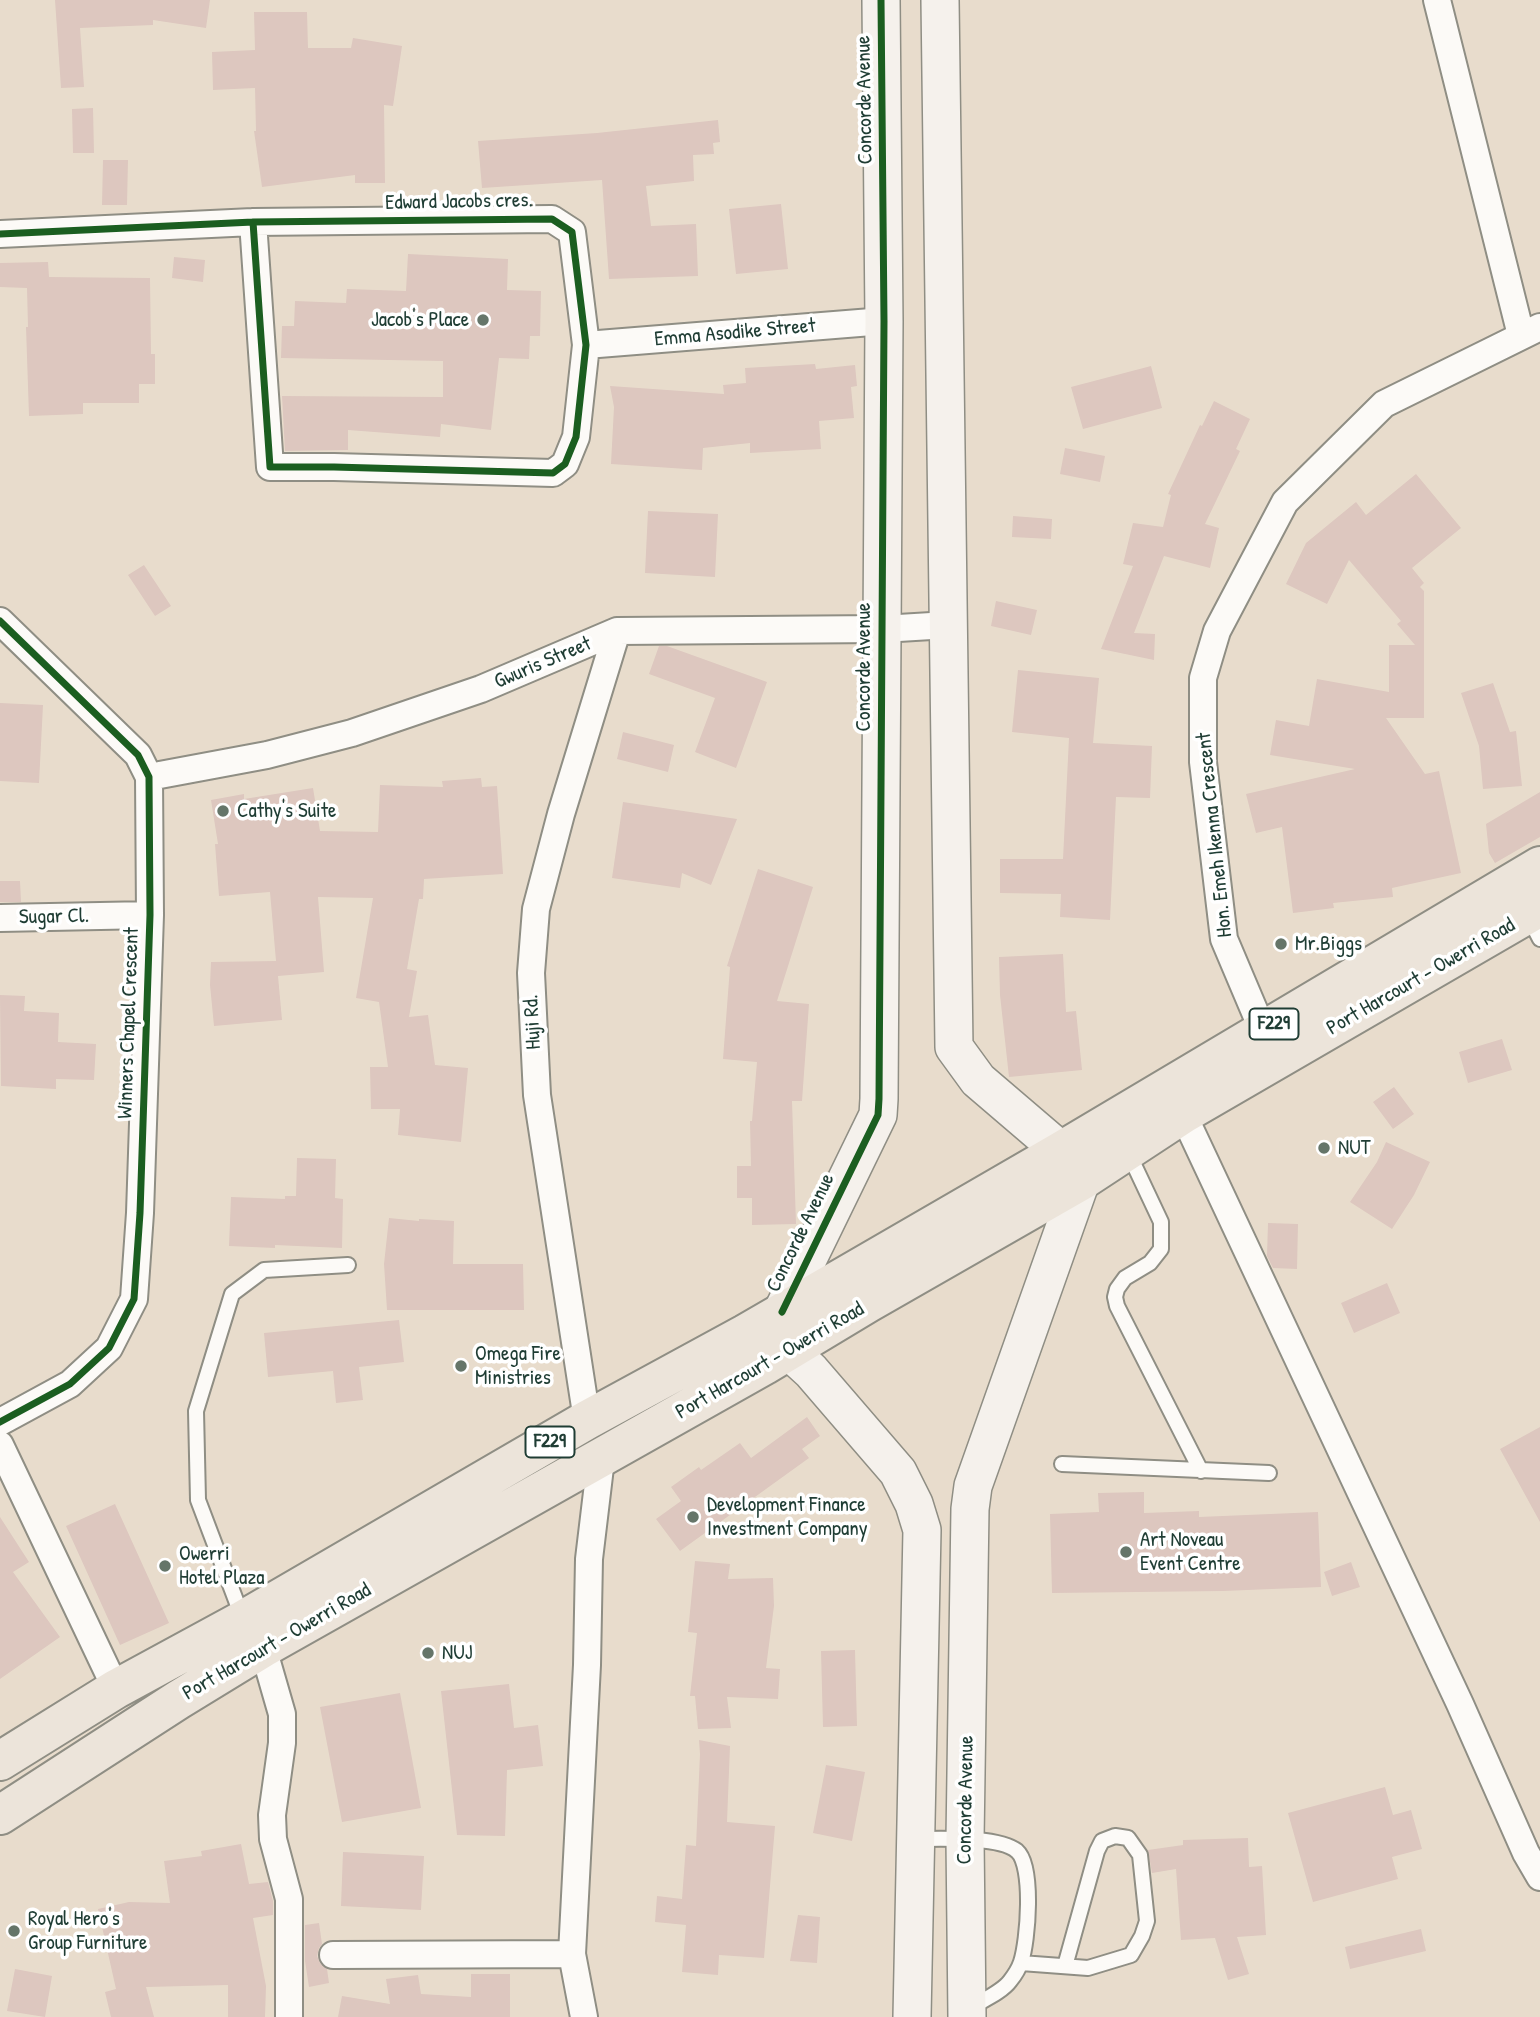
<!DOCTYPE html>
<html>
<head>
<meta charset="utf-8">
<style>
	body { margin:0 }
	canvas { display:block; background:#e8dccc }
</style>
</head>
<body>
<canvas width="1540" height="2017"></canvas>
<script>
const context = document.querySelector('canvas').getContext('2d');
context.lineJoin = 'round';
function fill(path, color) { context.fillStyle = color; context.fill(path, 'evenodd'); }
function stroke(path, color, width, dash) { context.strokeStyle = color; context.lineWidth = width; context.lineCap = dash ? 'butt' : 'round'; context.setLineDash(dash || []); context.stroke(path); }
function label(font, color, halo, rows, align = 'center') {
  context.font = font + ' "Patrick Hand",sans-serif'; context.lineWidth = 7; context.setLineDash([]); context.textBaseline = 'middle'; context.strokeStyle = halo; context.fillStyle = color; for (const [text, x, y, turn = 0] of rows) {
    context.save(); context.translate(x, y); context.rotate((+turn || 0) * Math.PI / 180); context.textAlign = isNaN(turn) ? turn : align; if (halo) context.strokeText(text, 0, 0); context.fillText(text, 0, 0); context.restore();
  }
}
fill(new Path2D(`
	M 55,0 L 210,0 L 206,28 L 153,20 L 153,25 L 80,28 L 84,87 L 61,88 Z
	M 254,12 L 307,12 L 308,48 L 351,48 L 353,38 L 402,46 L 393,106 L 384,105 L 385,183 L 355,183 L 355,175 L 262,187 L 254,131 L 256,131 L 255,88 L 213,90 L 212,52 L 255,50 Z
	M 93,108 L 94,153 L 73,153 L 72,109 Z
	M 718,120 L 720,142 L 713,143 L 714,154 L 693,155 L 694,181 L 646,186 L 651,226 L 696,224 L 698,276 L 609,279 L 602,180 L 482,188 L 478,141 L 597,133 Z
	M 103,160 L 128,160 L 127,205 L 102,205 Z
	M 781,204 L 788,269 L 736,274 L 729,209 Z
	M 408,254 L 508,259 L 507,290 L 541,291 L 540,336 L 530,336 L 529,359 L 499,358 L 491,430 L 441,424 L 440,437 L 348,430 L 348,450 L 285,451 L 282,396 L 443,397 L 443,361 L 281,358 L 282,326 L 294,326 L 295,301 L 346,303 L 347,289 L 406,291 Z
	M 174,257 L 205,260 L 203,282 L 172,278 Z
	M 48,262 L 49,277 L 150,278 L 151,354 L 155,354 L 155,384 L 139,384 L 139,403 L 83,403 L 83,414 L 29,416 L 26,327 L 28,327 L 27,288 L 0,287 L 0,263 Z
	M 815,364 L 816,369 L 855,365 L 857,386 L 851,387 L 854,418 L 819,421 L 821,449 L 750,453 L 750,443 L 703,448 L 702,470 L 611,464 L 614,407 L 610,386 L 724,394 L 723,385 L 746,383 L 745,368 Z
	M 1151,366 L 1162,408 L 1083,429 L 1071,387 Z
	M 1214,401 L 1250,419 L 1236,449 L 1240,451 L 1205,524 L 1219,528 L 1210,568 L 1164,556 L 1134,633 L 1155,634 L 1154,660 L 1101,649 L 1133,566 L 1123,564 L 1133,523 L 1163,527 L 1171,495 L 1168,494 L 1200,425 L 1202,426 Z
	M 1065,448 L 1105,456 L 1100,482 L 1060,474 Z
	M 1416,474 L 1461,528 L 1412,568 L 1424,583 L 1420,587 L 1424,591 L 1424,718 L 1386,718 L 1425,774 L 1439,771 L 1461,873 L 1392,888 L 1393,897 L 1333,903 L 1334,908 L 1293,913 L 1282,827 L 1256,833 L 1246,794 L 1355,769 L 1270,755 L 1276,720 L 1309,726 L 1317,679 L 1389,692 L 1389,645 L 1415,645 L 1397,624 L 1401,621 L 1349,560 L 1327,604 L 1286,584 L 1306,543 L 1356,502 L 1366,515 Z
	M 648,511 L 718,514 L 715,577 L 645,573 Z
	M 1013,516 L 1052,519 L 1051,539 L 1012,537 Z
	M 144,565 L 171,606 L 155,616 L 128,575 Z
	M 996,601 L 1037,610 L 1031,635 L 991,626 Z
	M 659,646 L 667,646 L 767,682 L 736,768 L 695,752 L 715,698 L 649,674 Z
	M 1018,670 L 1099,678 L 1093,743 L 1152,746 L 1150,798 L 1116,797 L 1110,920 L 1060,917 L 1061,894 L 1000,893 L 1000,859 L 1063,859 L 1069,738 L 1012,732 Z
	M 1493,683 L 1510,732 L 1516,731 L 1522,786 L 1483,789 L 1479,746 L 1461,693 Z
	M 0,703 L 43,705 L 39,783 L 0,781 Z
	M 623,732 L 674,745 L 668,772 L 617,759 Z
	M 481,778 L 482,787 L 497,786 L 503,874 L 424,879 L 423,899 L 419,899 L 407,969 L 417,971 L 409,1017 L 428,1015 L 435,1065 L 468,1068 L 461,1142 L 398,1135 L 400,1109 L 371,1109 L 370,1067 L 388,1067 L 379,1002 L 356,998 L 373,898 L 318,897 L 324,972 L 278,976 L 282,1020 L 214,1026 L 210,985 L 211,962 L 276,961 L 270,892 L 219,896 L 215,844 L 218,844 L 211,800 L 244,794 L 244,799 L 313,788 L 320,831 L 378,832 L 380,785 L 443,787 L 442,781 Z
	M 1540,792 L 1540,837 L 1495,863 L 1489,853 L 1486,824 Z
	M 623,802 L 737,819 L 711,885 L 682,873 L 680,888 L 612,878 Z
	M 758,869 L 813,887 L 777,1001 L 809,1004 L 802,1101 L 792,1101 L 796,1224 L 752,1225 L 752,1198 L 737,1198 L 737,1166 L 751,1166 L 750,1121 L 752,1121 L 757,1062 L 723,1059 L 730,967 L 727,966 Z
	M 0,881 L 20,881 L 21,902 L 0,902 Z
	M 1063,954 L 1066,1012 L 1076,1011 L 1082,1070 L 1009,1077 L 1000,995 L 999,957 Z
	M 0,995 L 25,996 L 24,1011 L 59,1013 L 58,1042 L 96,1044 L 94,1080 L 56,1079 L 56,1089 L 1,1086 Z
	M 1502,1039 L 1512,1070 L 1468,1083 L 1459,1052 Z
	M 1394,1087 L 1414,1114 L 1393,1129 L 1373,1102 Z
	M 1386,1142 L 1430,1162 L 1414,1195 L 1392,1229 L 1350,1202 L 1377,1162 Z
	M 297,1158 L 336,1159 L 335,1198 L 343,1199 L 342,1248 L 275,1245 L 275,1248 L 229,1246 L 231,1197 L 285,1199 L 285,1196 L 296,1196 Z
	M 389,1218 L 419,1221 L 419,1219 L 454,1221 L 453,1264 L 523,1264 L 524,1310 L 387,1310 L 384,1264 Z
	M 1268,1223 L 1298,1224 L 1297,1269 L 1273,1268 L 1267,1256 Z
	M 1387,1283 L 1400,1313 L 1354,1333 L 1341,1303 Z
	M 399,1320 L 404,1362 L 359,1367 L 363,1400 L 336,1403 L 333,1371 L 268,1377 L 264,1333 Z
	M 807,1417 L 820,1436 L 802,1449 L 809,1458 L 680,1551 L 656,1519 L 681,1501 L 671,1487 L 699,1467 L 701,1470 L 740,1443 L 751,1458 Z
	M 1540,1427 L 1540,1522 L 1500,1449 Z
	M 1144,1492 L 1144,1513 L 1199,1511 L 1199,1517 L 1318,1512 L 1321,1587 L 1223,1591 L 1052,1593 L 1050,1514 L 1099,1512 L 1098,1493 Z
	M 115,1504 L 169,1623 L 120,1645 L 66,1526 Z
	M 0,1517 L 29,1562 L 13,1572 L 60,1637 L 0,1679 Z
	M 695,1561 L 730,1564 L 728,1579 L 773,1578 L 774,1606 L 766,1668 L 780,1669 L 778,1699 L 727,1697 L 731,1728 L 698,1729 L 695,1696 L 690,1696 L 697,1633 L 688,1632 Z
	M 1351,1562 L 1360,1587 L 1332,1596 L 1324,1572 Z
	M 855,1650 L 857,1726 L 823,1727 L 821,1651 Z
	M 509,1684 L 514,1728 L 538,1725 L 543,1766 L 507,1770 L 505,1836 L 457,1835 L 441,1691 Z
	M 400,1693 L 421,1808 L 342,1822 L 320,1707 Z
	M 699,1740 L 730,1746 L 727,1822 L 775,1826 L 764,1958 L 719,1955 L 718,1975 L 682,1972 L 686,1925 L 655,1922 L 657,1896 L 682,1899 L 686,1845 L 696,1846 L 700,1754 Z
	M 826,1765 L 865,1772 L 852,1841 L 813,1833 Z
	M 1385,1787 L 1393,1815 L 1411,1810 L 1422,1849 L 1392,1857 L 1398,1879 L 1313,1902 L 1288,1813 Z
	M 1248,1838 L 1249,1867 L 1262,1866 L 1266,1935 L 1237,1937 L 1249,1974 L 1228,1980 L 1215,1938 L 1181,1940 L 1176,1869 L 1152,1873 L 1148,1850 L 1183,1845 L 1183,1840 Z
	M 241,1844 L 249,1884 L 268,1882 L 273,1901 L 273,1915 L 253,1918 L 266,1986 L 265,2017 L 228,2017 L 228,1985 L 146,1987 L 154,2017 L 111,2017 L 105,1992 L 116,1989 L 98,1909 L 129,1902 L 170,1903 L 164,1861 L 202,1856 L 201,1851 Z
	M 343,1852 L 424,1856 L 421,1910 L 341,1906 Z
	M 798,1915 L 820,1917 L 817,1963 L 790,1961 Z
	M 319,1923 L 322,1944 L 319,1948 L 317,1956 L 320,1963 L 327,1969 L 329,1983 L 309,1987 L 305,1961 L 305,1925 Z
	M 1421,1929 L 1426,1951 L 1350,1969 L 1345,1947 Z
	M 15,1969 L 52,1976 L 45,2017 L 7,2011 Z
	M 471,1974 L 510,1974 L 510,2017 L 338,2017 L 342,1996 L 390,2004 L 386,1979 L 418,1975 L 421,1994 L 471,1997 Z`), '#ddc7bf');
const lane = new Path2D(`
	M 1528,916 L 1540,939
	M 1128,1152 L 1161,1222 L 1161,1249 L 1150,1263 L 1125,1278 L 1117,1289 L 1115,1297 L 1117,1306 L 1201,1471
	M 1062,1464 L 1269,1473
	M 243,1619 L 198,1500 L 196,1411 L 232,1294 L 264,1270 L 348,1265
	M 916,1839 C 939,1839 999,1836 1017,1851 C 1034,1866 1028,1941 1021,1962 C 1019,1968 1014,1976 1010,1981 C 1002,1992 983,2000 970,2008
	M 1021,1963 L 1088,1968 L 1131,1955 L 1142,1936 L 1147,1921 L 1140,1855 L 1128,1838 L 1115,1836 L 1102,1841 L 1097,1851 L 1065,1966`);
const street = new Path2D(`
	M 1437,0 L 1521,335
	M 0,234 L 253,222 L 552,219 L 572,232 L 586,345 L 576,437 L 565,464 L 553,473 L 334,467 L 270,467 L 253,222
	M 586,345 L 884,321
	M 0,621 L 138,755 L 149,777 L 150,915 L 140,1213 L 134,1299 L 109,1348 L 70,1384 L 0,1422
	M 149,777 L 267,755 L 352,733 L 481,689 L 617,631 L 882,629 L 948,625
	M 0,918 L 150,915
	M 1272,1045 L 1263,1031 L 1224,939 L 1203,762 L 1203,678 L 1217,631 L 1285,502 L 1384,404 L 1540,327
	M 1183,1114 L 1460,1704 L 1526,1853 L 1540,1877
	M 587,1420 L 537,1095 L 531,973 L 536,909 L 561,814 L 617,631
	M 0,1445 L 116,1689
	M 263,1648 L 282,1714 L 282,1743 L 272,1815 L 273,1839 L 289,1899 L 289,2017
	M 333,1955 L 572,1954
	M 584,2017 L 572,1954 L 587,1665 L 589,1559 L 601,1459`);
const secondary = new Path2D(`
	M 940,0 L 954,1047 L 978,1080 L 1061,1151
	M 782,1312 L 878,1115 L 879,1099 L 884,321 L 881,0
	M 788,1350 L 811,1371 L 898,1472 L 914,1504 L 922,1530 L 912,2017
	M 967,2017 L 965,1839 L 970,1509 L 973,1486 L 1081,1181`);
const primary = new Path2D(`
	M 0,1761 L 116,1689 L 243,1620 L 587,1420 L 745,1334 L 1061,1151 L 1540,866
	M 0,1815 L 178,1700 L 263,1648 L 765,1365 L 868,1303 L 1081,1181 L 1183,1114 L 1540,907`);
stroke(lane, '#8f8e84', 18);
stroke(street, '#8f8e84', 30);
stroke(secondary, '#8f8e84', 40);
stroke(primary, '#8f8e84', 42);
stroke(lane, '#fcfaf7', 14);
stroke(street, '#fcfaf7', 26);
stroke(secondary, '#f5f1ec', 37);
stroke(primary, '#ece4da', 38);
stroke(new Path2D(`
	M 0,234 L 253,222 L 552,219 L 572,232 L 586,345 L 576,437 L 565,464 L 553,473 L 334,467 L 270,467 L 253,222
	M 0,621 L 138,755 L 149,777 L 150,915 L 140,1213 L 134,1299 L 109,1348 L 70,1384 L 0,1422
	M 782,1312 L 878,1115 L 879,1099 L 884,321 L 881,0`), '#1b5e20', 7);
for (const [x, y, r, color] of [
	[483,320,7,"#657569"],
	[223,811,7,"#657569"],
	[1281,944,7,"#657569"],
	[1324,1148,7,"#657569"],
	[461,1366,7,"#657569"],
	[693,1517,7,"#657569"],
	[1126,1552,7,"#657569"],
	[165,1566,7,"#657569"],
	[428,1653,7,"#657569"],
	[14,1931,7,"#657569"]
]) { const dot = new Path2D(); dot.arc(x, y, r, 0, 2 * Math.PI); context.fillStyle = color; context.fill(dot); stroke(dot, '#fff', 2.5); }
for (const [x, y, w] of [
	[1274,1024,49],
	[550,1442,49]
]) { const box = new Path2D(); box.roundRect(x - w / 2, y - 15.5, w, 31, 5); context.fillStyle = '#fff'; context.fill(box); stroke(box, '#1f3d34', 2); }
label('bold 19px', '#1f3d34', null, [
	["F229",1274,1024],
	["F229",550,1442]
]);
label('21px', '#1f3d34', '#fff', [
	["Concorde Avenue",865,100,-91],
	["Edward Jacobs cres.",459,202,-1],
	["Emma Asodike Street",735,333,-5],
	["Gwuris Street",543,663,-23],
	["Concorde Avenue",864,667,-90],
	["Hon. Emeh Ikenna Crescent",1215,835,-96],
	["Sugar Cl.",54,917,-1],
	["Port Harcourt - Owerri Road",1421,977,-30],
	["Huji Rd.",533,1022,-93],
	["Winners Chapel Crescent",129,1023,-88],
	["Concorde Avenue",801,1233,-64],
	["Port Harcourt - Owerri Road",770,1361,-30],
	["Port Harcourt - Owerri Road",277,1642,-30],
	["Concorde Avenue",966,1800,-89]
]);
label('21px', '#1f3d34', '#fff', [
	["Jacob's Place",469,320,"right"],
	["Cathy's Suite",237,811],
	["Mr.Biggs",1295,944],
	["NUT",1338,1148],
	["Omega Fire",475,1354],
	["Ministries",475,1378],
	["Development Finance",707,1505],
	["Investment Company",707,1529],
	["Art Noveau",1140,1540],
	["Event Centre",1140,1564],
	["Owerri",179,1554],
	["Hotel Plaza",179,1578],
	["NUJ",442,1653],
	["Royal Hero's",28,1919],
	["Group Furniture",28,1943]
], 'left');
</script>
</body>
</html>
